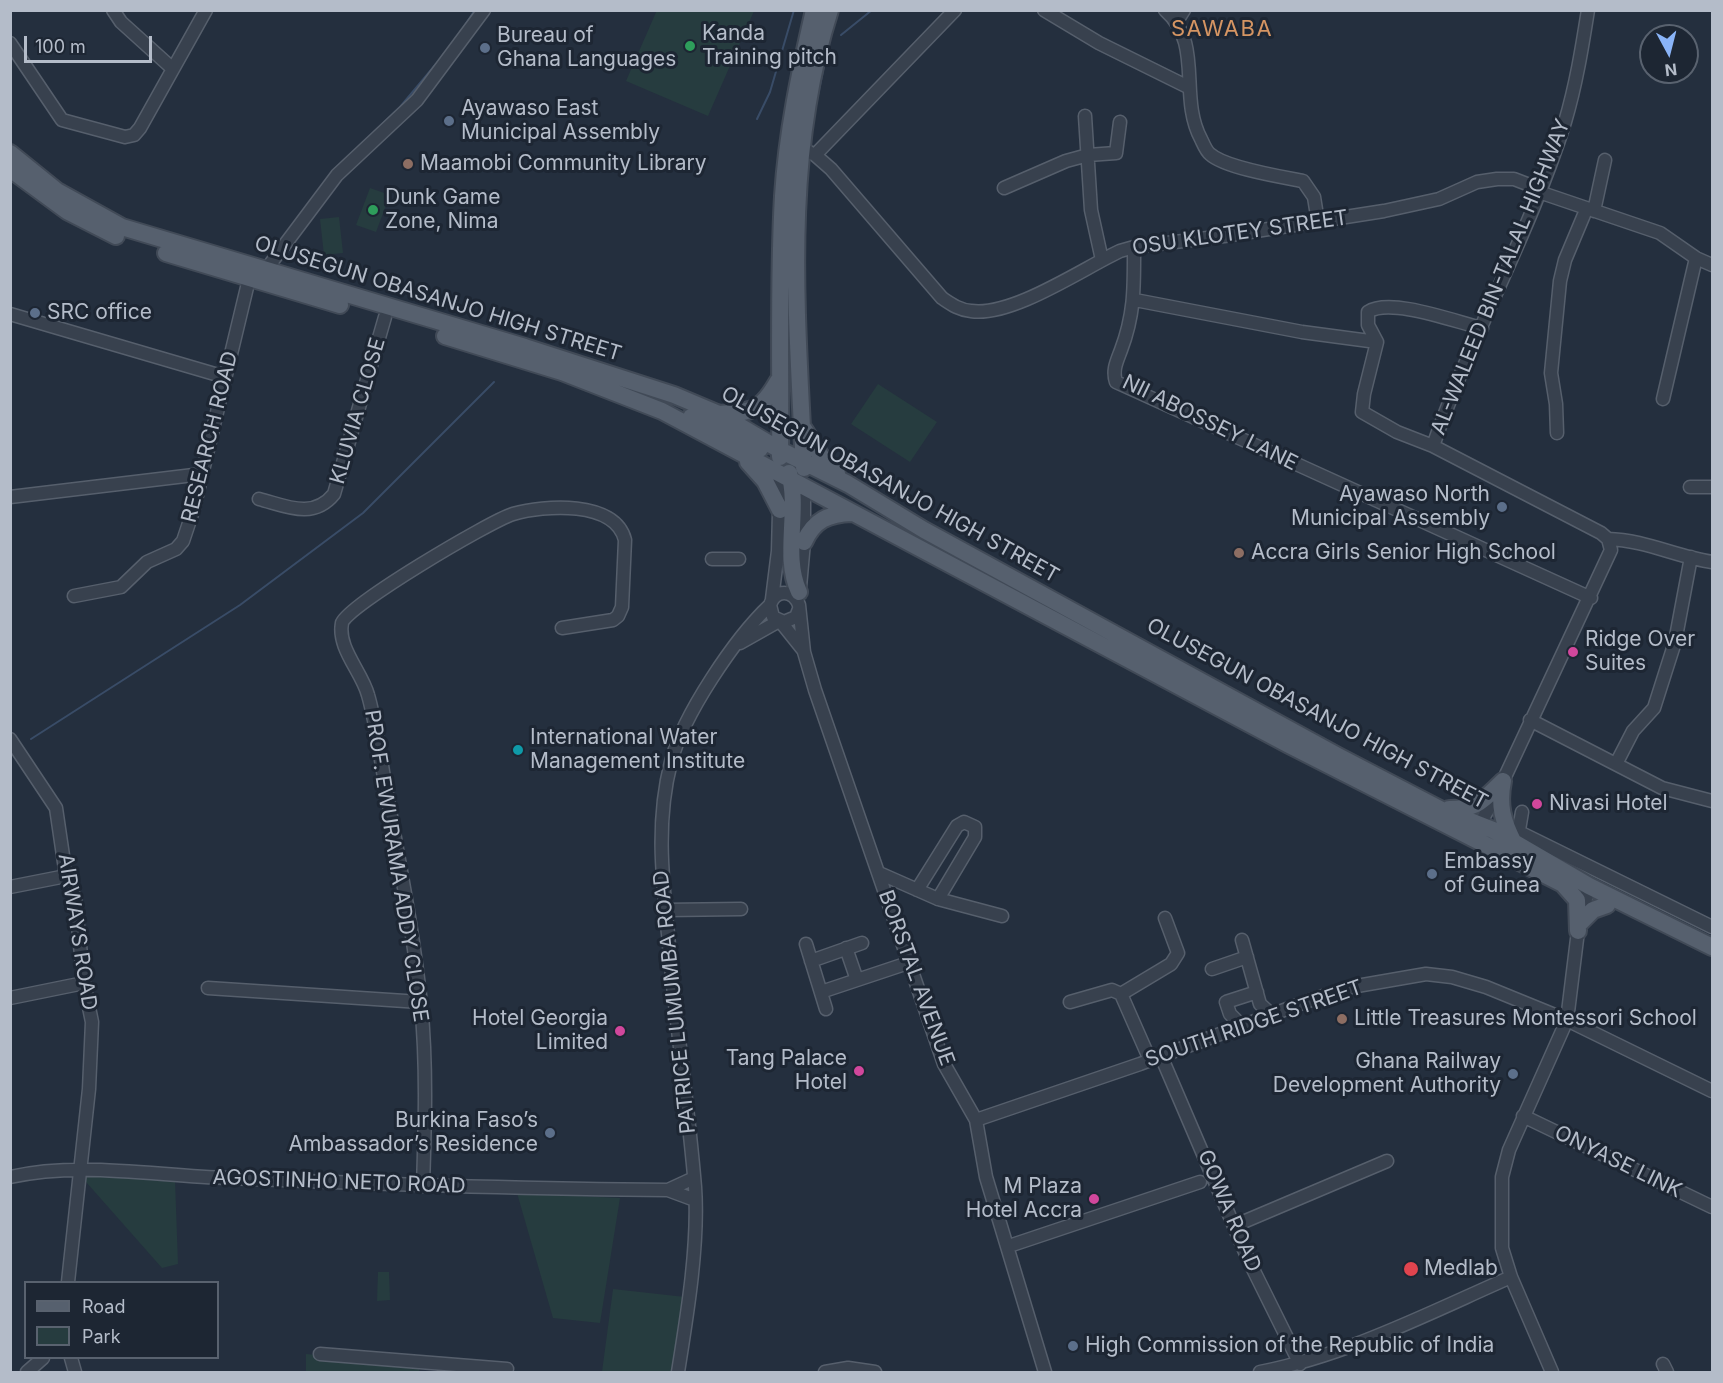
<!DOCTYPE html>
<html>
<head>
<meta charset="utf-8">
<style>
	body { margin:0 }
	#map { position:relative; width:1723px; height:1383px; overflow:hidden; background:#242f3e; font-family:Inter,sans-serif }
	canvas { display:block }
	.frame { position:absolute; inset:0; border:12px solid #b4bcc9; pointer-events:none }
	.legend { position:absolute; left:24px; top:1281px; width:195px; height:78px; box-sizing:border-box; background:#1d2633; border:2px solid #59626f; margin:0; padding:8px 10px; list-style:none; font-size:18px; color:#b4bcc9 }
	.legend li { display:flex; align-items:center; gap:12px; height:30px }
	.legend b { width:30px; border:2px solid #59626f }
	.north { position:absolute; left:1639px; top:24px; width:60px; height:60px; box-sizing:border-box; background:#1d2633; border:2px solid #59626f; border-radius:50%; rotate:173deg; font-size:16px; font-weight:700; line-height:24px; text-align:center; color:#b4bcc9 }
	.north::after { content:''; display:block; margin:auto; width:21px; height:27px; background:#8ab4f8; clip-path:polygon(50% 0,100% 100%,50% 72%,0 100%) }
	.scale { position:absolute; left:24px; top:36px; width:128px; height:27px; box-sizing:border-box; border:3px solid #b4bcc9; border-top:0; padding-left:8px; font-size:18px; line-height:21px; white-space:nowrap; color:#b4bcc9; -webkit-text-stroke:4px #1d2633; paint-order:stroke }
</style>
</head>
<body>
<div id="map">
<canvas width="1723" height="1383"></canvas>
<div class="frame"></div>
<ul class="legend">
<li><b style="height:8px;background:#56606e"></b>Road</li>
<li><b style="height:16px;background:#263c3f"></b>Park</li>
</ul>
<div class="north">N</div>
<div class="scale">100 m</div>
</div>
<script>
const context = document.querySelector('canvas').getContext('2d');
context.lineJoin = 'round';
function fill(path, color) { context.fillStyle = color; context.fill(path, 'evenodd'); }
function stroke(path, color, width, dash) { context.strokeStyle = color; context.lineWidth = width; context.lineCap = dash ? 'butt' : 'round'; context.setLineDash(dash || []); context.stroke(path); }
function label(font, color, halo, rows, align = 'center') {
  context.font = font + ' Inter,sans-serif'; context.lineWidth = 6; context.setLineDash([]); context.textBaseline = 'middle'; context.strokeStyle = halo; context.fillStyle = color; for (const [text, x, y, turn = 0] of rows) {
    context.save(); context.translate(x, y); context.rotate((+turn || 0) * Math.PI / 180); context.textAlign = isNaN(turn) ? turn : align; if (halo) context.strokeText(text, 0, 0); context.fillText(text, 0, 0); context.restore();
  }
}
fill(new Path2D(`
	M 657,10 L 754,11 L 708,116 L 626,81 Z
	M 370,188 L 390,195 L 376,232 L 356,225 Z
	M 339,217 L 343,253 L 324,255 L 320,219 Z
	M 878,384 L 937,422 L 910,462 L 851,424 Z
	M 79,1174 L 175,1180 L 178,1264 L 162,1268 Z
	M 517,1193 L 620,1198 L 600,1323 L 553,1318 Z
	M 378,1272 L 389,1272 L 390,1300 L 377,1301 Z
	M 613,1289 L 685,1297 L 674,1372 L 602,1372 Z
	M 306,1354 L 420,1364 L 419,1372 L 306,1372 Z`), '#263c3f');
stroke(new Path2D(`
	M 461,31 L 475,10
	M 841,35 L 872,10
	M 816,105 L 825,61
	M 757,119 L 770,92 L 794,10
	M 345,160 L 400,107 L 436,64
	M 31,739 L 240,605 L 363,513 L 494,382`), '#394c67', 2);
const minor = new Path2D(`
	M 113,10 L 121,22 L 173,69
	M 1044,10 L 1099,43 L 1188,87
	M 1165,10 C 1204,44 1178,96 1201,139 C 1203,143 1206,151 1210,154 C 1225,168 1282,177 1303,181 L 1314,197 L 1318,222
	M 1177,21 L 1184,10
	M 10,43 L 62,120 L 125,137 L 134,135 L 140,128 L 206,10
	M 1085,116 L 1091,210 L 1102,260
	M 801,148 L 815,155 L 831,169 L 942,298 C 951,304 959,310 971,311 C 1012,317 1082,269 1120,251 L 1134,247 L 1224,236 L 1384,211 L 1439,199 L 1477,182 L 1497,179 L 1514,179 L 1540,189
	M 815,155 L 955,10
	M 1004,188 L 1066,161 L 1088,155 L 1116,153 L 1120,122
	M 1539,192 L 1660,233 L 1696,258 L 1712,265
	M 1594,211 L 1605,160
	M 1134,247 C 1134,286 1135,313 1121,350 C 1117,361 1112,370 1116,382 L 1591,598
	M 265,271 L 337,175 L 417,100 L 484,10
	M 1135,300 L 1302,332 L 1377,342
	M 10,314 L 225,377
	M 1377,342 L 1364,394 L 1362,412 L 1397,432 L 1433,446
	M 1377,342 L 1368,325 L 1368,312 C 1390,297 1456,322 1482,328
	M 1663,399 L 1696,258
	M 1557,433 L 1556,404 L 1551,373 L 1560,281 L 1565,260 L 1586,210
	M 1690,487 L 1712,487
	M 10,497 L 202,474
	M 259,499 C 286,506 313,520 334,494 L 385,317
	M 1608,539 C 1645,540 1677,557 1712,562
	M 712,559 L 739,559
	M 800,587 L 804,542 L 804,487
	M 74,596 L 121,587 L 147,562 L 176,549 L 183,541 L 194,508 L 249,279
	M 772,599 L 778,551 L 780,474
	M 799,609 L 796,617 L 784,622 L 773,617 L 770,605 C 775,589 793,589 799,605 L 804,652 L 815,690 L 944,1064 L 976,1120 L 986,1177 L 1045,1372
	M 780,621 L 804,651
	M 740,643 L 779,621
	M 1530,720 L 1662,788 L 1712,801
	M 10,739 L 56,808 L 66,876 L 75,898 L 84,983 L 92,1022 L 89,1089 L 68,1282
	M 1616,764 L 1633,731 L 1654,708 L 1675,642 L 1691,557
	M 1522,812 L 1519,830 L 1521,833 L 1712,927
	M 1477,830 L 1503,781 L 1611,550 L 1608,539 L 1601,533 L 1433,446 C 1471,336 1530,233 1565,122 C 1576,85 1582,48 1588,10
	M 879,873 L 938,899 L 1002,916
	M 10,887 L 66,876
	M 917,890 L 957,826 L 964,822 L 975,827 L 975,837 L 938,899
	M 666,910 L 741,909
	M 1242,940 L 1260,1004 L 1272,1015
	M 806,944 L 826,1009
	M 846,948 L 857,980
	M 811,961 L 862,943
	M 1212,969 L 1247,957
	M 208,988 L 420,1002
	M 821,992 L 908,963
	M 1121,994 L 1150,1060
	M 10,998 L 84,983
	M 1070,1002 L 1112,990 L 1121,994 L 1171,964 L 1178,953 L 1165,918
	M 1242,1026 L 1230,1014 L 1226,1002 L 1257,992
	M 1161,1056 L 1248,1259 L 1300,1364
	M 1523,1116 L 1712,1207
	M 976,1120 L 1140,1064 L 1308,1001 L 1351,987 L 1426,974 L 1452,977 L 1486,987 L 1567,1020 L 1712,1091
	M 10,1177 C 81,1161 156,1176 228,1178 C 375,1184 521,1189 668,1190 L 695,1200
	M 423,1186 C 425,1125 427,1065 421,1004 C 412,918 393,833 379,748 C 376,731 373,712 368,695 C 362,672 337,648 342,623 C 345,607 490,521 513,514 C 544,505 615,500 625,540 L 622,607 L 618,616 L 613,620 L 562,628
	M 668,1190 L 694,1178
	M 1236,1225 L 1387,1161
	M 1009,1246 L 1200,1182
	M 320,1354 L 507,1369
	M 71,1358 L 75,1372
	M 1663,1364 L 1667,1372
	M 27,1372 L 43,1358
	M 678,1372 C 687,1316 699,1244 695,1187 C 688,1102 675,1018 668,934 C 662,875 656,820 671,762 C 683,715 735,638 770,605
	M 825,1372 L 848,1368 L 875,1372
	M 1260,1372 C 1348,1355 1429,1313 1511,1277
	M 1552,1372 L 1511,1277 L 1502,1248 L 1502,1177 L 1509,1150 L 1567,1020 L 1578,931 L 1589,886`);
const major = new Path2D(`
	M 10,153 L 57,191 L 122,227 L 525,347 L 674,395 L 719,414 L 780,450 L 848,484 L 924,530 L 1338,756 L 1442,810 L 1493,830 L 1589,886 L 1712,947
	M 10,169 L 67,211 L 116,236
	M 166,253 L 340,305
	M 445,336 L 562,372 L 662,411 L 1289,745 L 1567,886
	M 719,414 C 753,412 761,411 778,381
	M 691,417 L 760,449
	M 804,429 L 821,456 L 837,473
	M 780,457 C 781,370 778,282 783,196 C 787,133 800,71 814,10
	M 748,462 L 765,481 L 780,510
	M 804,468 C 797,314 782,160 830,10
	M 789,473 C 800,511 782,555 799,592
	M 804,542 C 814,520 828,514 852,513
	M 1503,781 C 1498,806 1503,821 1514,843
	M 1449,809 C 1478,809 1482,801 1503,781
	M 1561,882 L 1577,900 L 1578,931
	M 1581,922 L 1593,910 L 1607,905`);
stroke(minor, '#565f6c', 15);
stroke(major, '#414a57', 20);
stroke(minor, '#38414e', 12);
stroke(major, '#56606e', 16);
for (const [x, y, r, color] of [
	[690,46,6,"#2e9e5b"],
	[485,48,6,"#5c6f8a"],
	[449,121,6,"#5c6f8a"],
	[408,164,6,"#8d6e63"],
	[373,210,6,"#2e9e5b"],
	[35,313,6,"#5c6f8a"],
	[1502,507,6,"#5c6f8a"],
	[1239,553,6,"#8d6e63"],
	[1573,652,6,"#d1479c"],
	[518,750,6,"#0f9aa8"],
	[1537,804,6,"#d1479c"],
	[1432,874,6,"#5c6f8a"],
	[1342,1019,6,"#8d6e63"],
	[620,1031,6,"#d1479c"],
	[859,1071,6,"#d1479c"],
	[1513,1074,6,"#5c6f8a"],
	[550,1133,6,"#5c6f8a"],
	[1094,1199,6,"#d1479c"],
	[1411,1269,8,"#e0444e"],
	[1073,1346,6,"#5c6f8a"]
]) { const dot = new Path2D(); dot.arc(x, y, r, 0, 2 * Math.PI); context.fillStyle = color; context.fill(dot); stroke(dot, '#1d2633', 2); }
label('21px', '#b4bcc9', '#1d2633', [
	["Kanda",702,34],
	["Training pitch",702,58],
	["Bureau of",497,36],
	["Ghana Languages",497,60],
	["Ayawaso East",461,109],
	["Municipal Assembly",461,133],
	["Maamobi Community Library",420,164],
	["Dunk Game",385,198],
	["Zone, Nima",385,222],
	["SRC office",47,313],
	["Ayawaso North",1490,495,"right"],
	["Municipal Assembly",1490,519,"right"],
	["Accra Girls Senior High School",1251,553],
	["Ridge Over",1585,640],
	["Suites",1585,664],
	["International Water",530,738],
	["Management Institute",530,762],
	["Nivasi Hotel",1549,804],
	["Embassy",1444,862],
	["of Guinea",1444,886],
	["Hotel Georgia",608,1019,"right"],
	["Limited",608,1043,"right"],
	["Little Treasures Montessori School",1354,1019],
	["Tang Palace",847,1059,"right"],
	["Hotel",847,1083,"right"],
	["Ghana Railway",1501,1062,"right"],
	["Development Authority",1501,1086,"right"],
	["Burkina Faso’s",538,1121,"right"],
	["Ambassador’s Residence",538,1145,"right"],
	["M Plaza",1082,1187,"right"],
	["Hotel Accra",1082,1211,"right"],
	["Medlab",1424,1269],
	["High Commission of the Republic of India",1085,1346]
], 'left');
label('21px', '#b4bcc9', '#1d2633', [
	["OSU KLOTEY STREET",1240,233,-8],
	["AL-WALEED BIN-TALAL HIGHWAY",1501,277,-68],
	["OLUSEGUN OBASANJO HIGH STREET",438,299,17],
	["KLUVIA CLOSE",358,411,-74],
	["NII ABOSSEY LANE",1210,423,26],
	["RESEARCH ROAD",210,437,-76],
	["OLUSEGUN OBASANJO HIGH STREET",890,485,29],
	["OLUSEGUN OBASANJO HIGH STREET",1317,714,28],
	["PROF. EWURAMA ADDY CLOSE",396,866,81],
	["AIRWAYS ROAD",77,932,81],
	["BORSTAL AVENUE",916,978,70],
	["PATRICE LUMUMBA ROAD",675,1002,-96],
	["SOUTH RIDGE STREET",1254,1024,-19],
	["ONYASE LINK",1618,1162,26],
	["AGOSTINHO NETO ROAD",339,1182,2],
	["GOWA ROAD",1229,1211,67]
]);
context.letterSpacing = '1.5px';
label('22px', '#d59563', '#1d2633', [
	["SAWABA",1222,29]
]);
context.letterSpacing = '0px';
</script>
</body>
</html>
